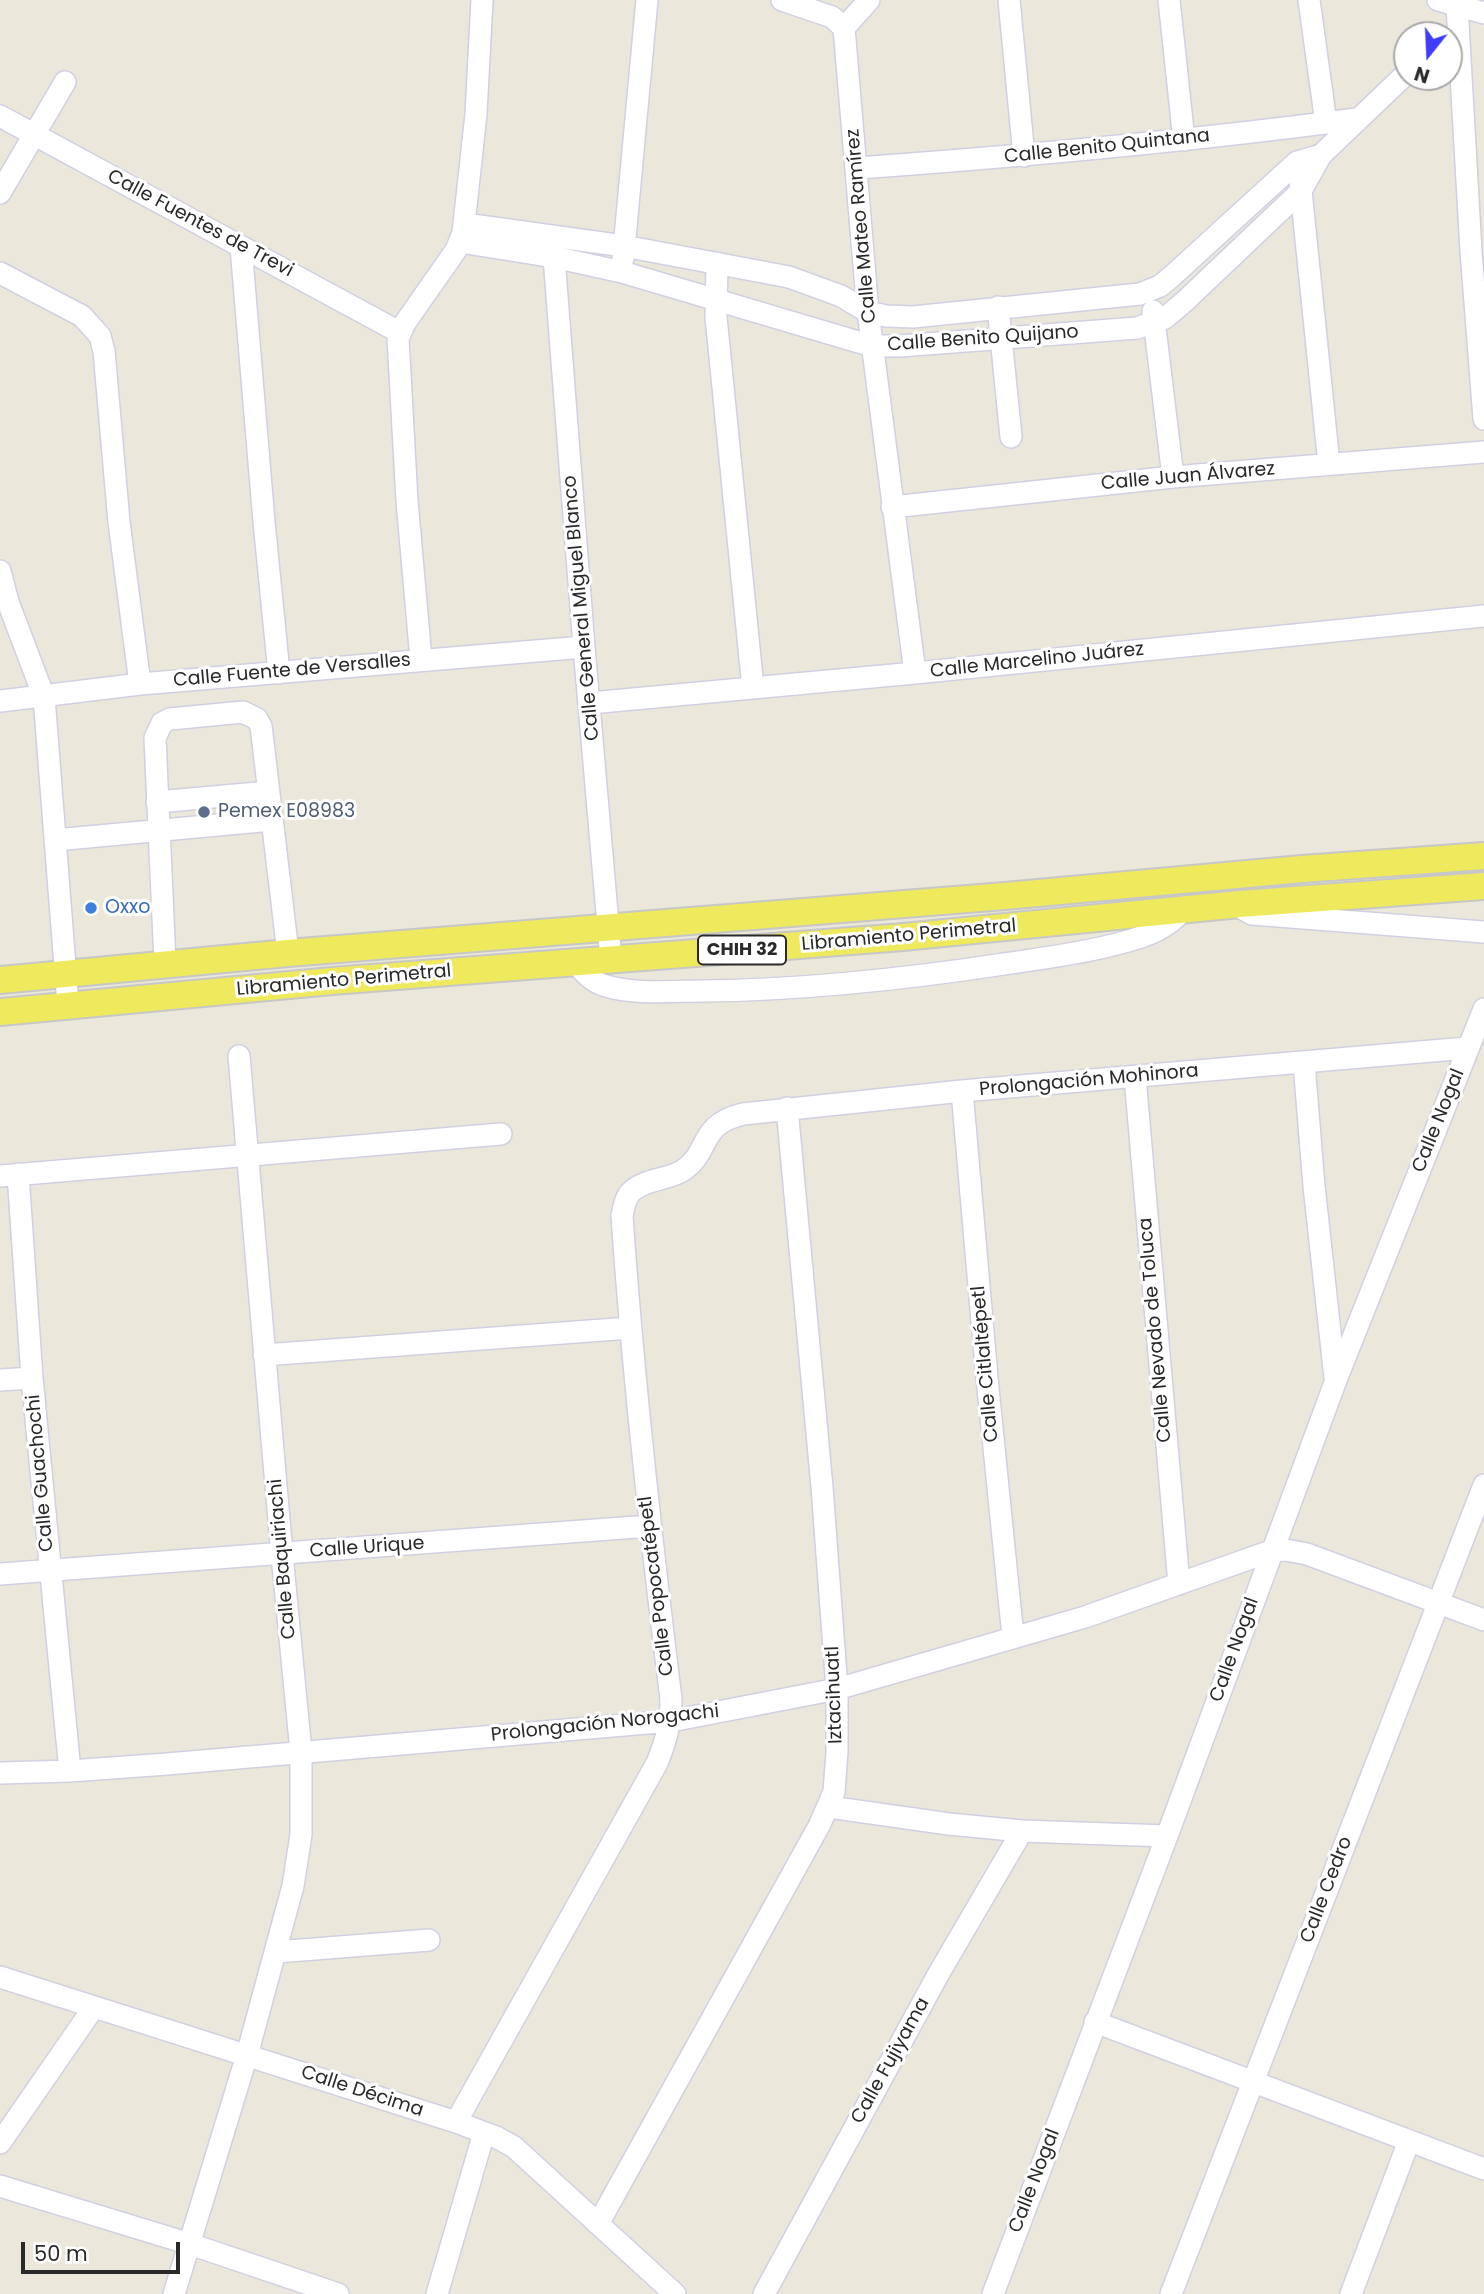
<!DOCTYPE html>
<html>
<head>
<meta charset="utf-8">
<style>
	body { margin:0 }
	#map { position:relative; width:1484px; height:2294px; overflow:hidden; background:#ebe8db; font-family:Poppins,sans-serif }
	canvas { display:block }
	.north { position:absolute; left:1393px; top:21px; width:70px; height:70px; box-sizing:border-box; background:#fff; border:2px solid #a9a9a9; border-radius:50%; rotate:198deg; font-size:19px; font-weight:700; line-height:28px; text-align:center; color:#292929 }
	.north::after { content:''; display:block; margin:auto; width:24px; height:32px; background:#3e3cf8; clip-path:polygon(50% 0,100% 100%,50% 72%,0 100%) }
	.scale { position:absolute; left:21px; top:2242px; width:159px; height:32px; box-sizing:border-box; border:4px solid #292929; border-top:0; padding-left:9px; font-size:21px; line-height:24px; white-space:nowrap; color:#292929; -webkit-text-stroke:5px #fff; paint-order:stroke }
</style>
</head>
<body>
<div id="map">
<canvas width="1484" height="2294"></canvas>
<div class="north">N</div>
<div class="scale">50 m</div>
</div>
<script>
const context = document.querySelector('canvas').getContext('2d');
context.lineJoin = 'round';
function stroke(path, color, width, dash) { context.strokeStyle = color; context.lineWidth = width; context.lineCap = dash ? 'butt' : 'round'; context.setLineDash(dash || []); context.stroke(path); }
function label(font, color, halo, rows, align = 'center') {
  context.font = font + ' Poppins,sans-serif'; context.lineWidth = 6; context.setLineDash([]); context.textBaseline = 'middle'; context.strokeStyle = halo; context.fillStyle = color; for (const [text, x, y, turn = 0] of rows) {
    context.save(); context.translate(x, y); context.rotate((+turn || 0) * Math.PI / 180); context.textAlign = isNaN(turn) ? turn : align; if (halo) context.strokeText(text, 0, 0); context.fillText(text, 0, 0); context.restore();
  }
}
const minor = new Path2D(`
	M 782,0 L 832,17 L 844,28
	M 1009,0 L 1024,156
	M 1169,0 L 1184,140
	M 1309,0 L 1326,123
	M 1438,0 L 1484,13
	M 1457,6 L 1471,251 L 1484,419
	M 844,28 L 868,312 L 915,673
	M 844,28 L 869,0
	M 0,116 L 399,332
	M 858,168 C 1024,156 1190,141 1356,119
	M 1300,181 L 1329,464
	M 0,193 L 65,82
	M 465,224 L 624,246 L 789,277 L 841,296 L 868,312 L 886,316 L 913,317 L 1140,294 L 1160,286 L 1171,277 L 1297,162 L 1321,155
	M 460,242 L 554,257 L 622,272 L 872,346 L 900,346 L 1137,328 L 1165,318 L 1185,301 L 1301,191 L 1321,155 L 1407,73
	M 241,247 L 264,522 L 279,673
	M 554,257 L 584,647 L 611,959
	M 623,259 L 647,0
	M 717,263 L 716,317 L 753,688
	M 0,273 L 82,316 L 100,336 L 104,351 L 119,522 L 140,684
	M 998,307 L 1011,437
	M 1153,311 L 1173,477
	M 892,507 L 1173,477 L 1484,452
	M 0,571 L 8,602 L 44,697 L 68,1005
	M 421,659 L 407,501 L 398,338 L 405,323 L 456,250 L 463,233 L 476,114 L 482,0
	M 0,701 L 140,684 L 584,647
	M 590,703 L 915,673 L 1484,616
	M 157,802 L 269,792
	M 55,840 L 272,820
	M 1243,909 L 1252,914 L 1484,932
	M 574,962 C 583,971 591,981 603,985 C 632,995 673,991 703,991 C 804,990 905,979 1004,964 C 1050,957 1100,951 1144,936 C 1160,930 1173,922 1183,910
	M 165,963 L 155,738 L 162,723 L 170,719 L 243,712 L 257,719 L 261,726 L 288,953
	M 1304,1063 L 1314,1186 L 1335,1378
	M 1135,1077 L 1179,1584
	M 962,1091 L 987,1378 L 1013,1637
	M 18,1174 L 32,1378 L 70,1771
	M 0,1176 L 501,1134
	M 264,1355 L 630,1328
	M 0,1380 L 32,1378
	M 0,1574 L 650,1526
	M 0,1773 L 70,1771 L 167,1764 L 671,1721 L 837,1689 L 1085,1617 L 1271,1551 L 1286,1550 L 1307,1554 L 1484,1620
	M 829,1807 L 949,1824 L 1022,1831 L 1167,1836
	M 276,1952 L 429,1940
	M 0,1977 L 456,2122 L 496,2137 L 514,2147 L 675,2294
	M 1095,2022 L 1484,2169
	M 456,2122 L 657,1763 C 666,1741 671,1723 671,1699 C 651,1538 633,1377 622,1216 C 624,1207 625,1197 632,1191 C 645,1179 667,1180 682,1171 C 711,1153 697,1125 743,1114 L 962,1091 L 1467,1048
	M 0,2143 L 94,2007
	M 0,2186 L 190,2244 L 338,2294
	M 598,2224 L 819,1826 L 834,1792 L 837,1752 L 837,1689 L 822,1487 L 787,1108
	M 174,2294 L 247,2055 L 293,1886 L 301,1835 L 301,1752 L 282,1555 L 239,1056
	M 437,2294 L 484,2133
	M 764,2294 L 939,1973 L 1022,1831
	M 993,2294 L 1167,1836 L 1336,1380 L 1484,1009
	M 1171,2294 L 1484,1485
	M 1351,2294 L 1409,2141`);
const major = new Path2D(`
	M 0,980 L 288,953 L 1005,896 L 1302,869 L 1484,856
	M 0,1012 L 332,981 L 903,937 L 1240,904 L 1484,886`);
stroke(minor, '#d0d0e2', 24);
stroke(major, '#c7c7c7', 30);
stroke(minor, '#fff', 21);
stroke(major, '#efea5d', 26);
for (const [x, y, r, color] of [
	[204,812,7,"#5c6f8a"],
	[91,908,7,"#3f7fe0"]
]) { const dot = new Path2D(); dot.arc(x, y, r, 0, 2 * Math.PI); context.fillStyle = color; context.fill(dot); stroke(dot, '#fff', 2.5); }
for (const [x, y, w] of [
	[742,950,88]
]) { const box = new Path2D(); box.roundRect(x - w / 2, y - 14.5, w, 29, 5); context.fillStyle = '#fff'; context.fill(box); stroke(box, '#292929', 2); }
label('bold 18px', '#292929', null, [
	["CHIH 32",742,950]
]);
label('19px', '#292929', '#fff', [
	["Calle Benito Quintana",1107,147,-6],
	["Calle Fuentes de Trevi",200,224,28],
	["Calle Mateo Ramírez",862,226,-95],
	["Calle Benito Quijano",983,339,-4],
	["Calle Juan Álvarez",1188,477,-5],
	["Calle General Miguel Blanco",582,608,-95],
	["Calle Marcelino Juárez",1037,661,-6],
	["Calle Fuente de Versalles",292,671,-5],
	["Libramiento Perimetral",909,936,-5],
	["Libramiento Perimetral",344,981,-5],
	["Prolongación Mohinora",1089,1081,-5],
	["Calle Nogal",1439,1121,-68],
	["Calle Nevado de Toluca",1156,1330,-95],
	["Calle Citlaltépetl",986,1364,-95],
	["Calle Guachochi",41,1473,-95],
	["Calle Urique",367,1548,-4],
	["Calle Baquiriachi",283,1559,-95],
	["Calle Popocatépetl",657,1586,-97],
	["Calle Nogal",1235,1650,-70],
	["Iztacihuatl",835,1695,-92],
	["Prolongación Norogachi",605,1724,-6],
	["Calle Cedro",1327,1890,-69],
	["Calle Fujiyama",891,2061,-61],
	["Calle Décima",362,2092,18],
	["Calle Nogal",1035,2181,-69]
]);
label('19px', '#4e5e75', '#fff', [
	["Pemex E08983",218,812]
], 'left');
label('19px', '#366cbe', '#fff', [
	["Oxxo",105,908]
], 'left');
</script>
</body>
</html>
